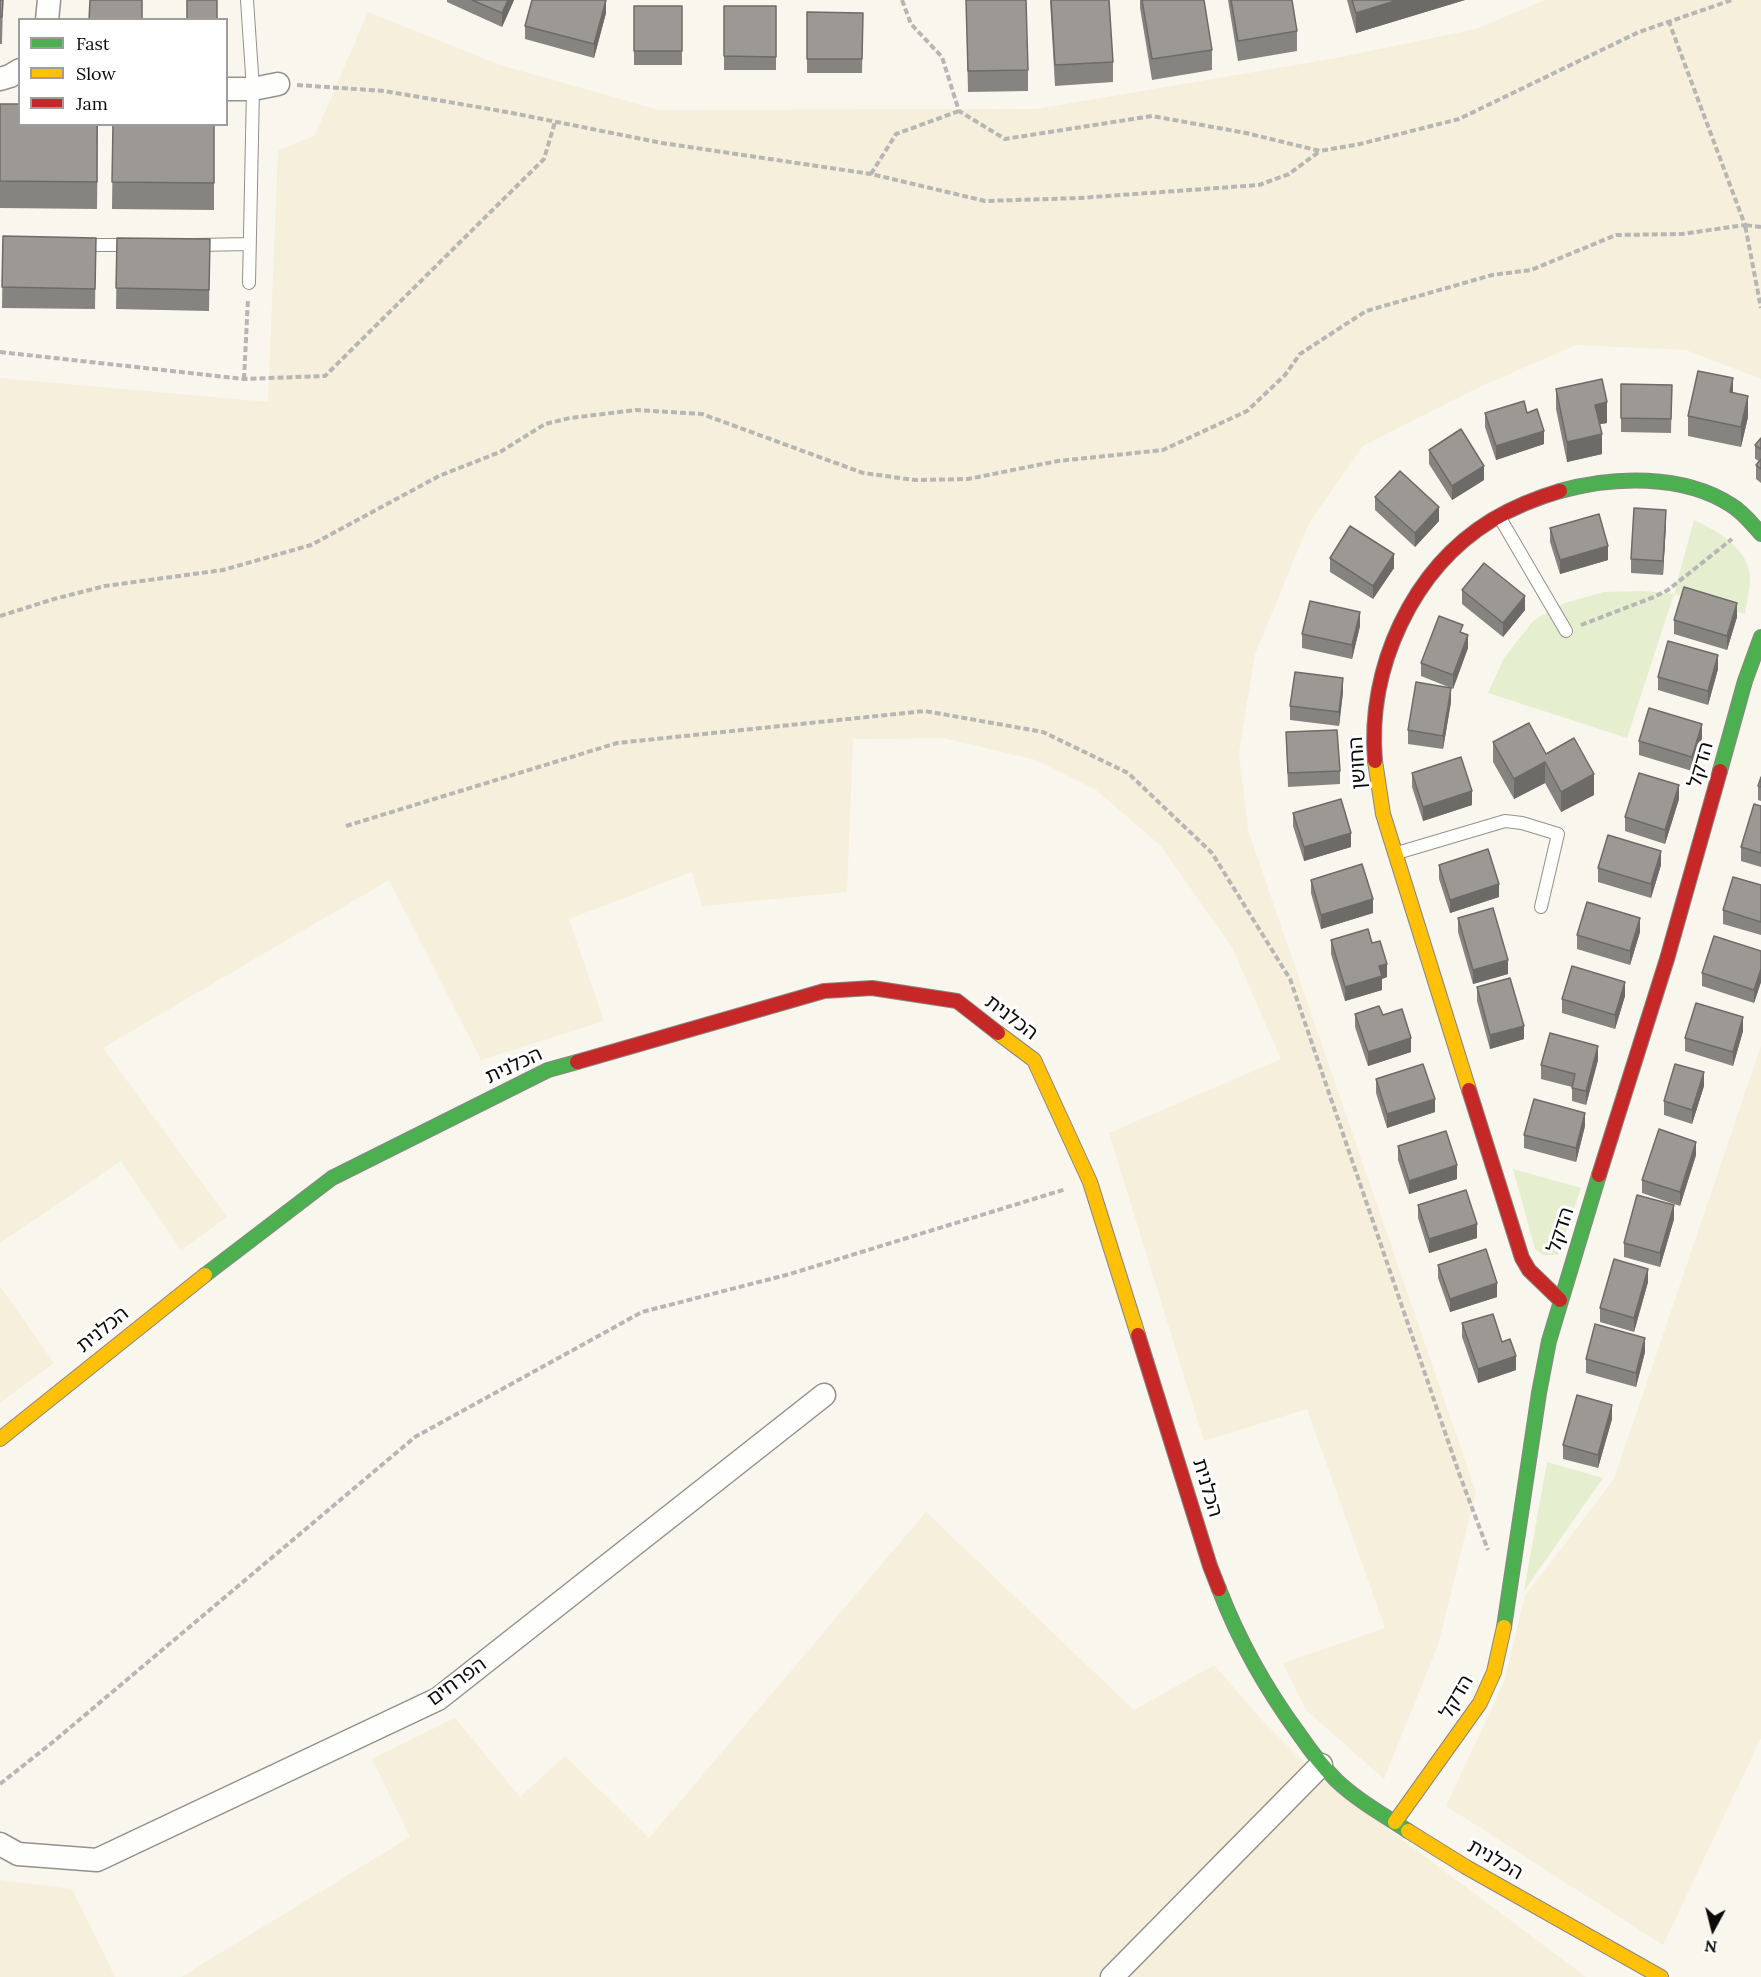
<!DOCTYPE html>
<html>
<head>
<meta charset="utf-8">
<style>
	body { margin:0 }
	#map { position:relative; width:1761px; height:1977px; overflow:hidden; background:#f9f6ee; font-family:Lora,serif }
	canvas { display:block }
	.legend { position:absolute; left:18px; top:18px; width:210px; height:108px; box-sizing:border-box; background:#fff; border:2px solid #9d9d9d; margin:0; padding:8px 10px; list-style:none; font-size:18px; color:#0b0b0b }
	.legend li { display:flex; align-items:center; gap:12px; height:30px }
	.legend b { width:30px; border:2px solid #9d9d9d }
	.north { position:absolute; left:1683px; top:1899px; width:60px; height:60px; -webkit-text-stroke:4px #fff; paint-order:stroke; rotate:187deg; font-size:16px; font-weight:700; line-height:24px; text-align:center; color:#0b0b0b }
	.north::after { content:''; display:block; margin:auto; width:21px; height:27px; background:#0b0b0b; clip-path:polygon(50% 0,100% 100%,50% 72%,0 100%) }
</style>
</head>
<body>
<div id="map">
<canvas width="1761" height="1977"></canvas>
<ul class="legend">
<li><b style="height:8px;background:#4caf50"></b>Fast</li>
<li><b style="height:8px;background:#ffc107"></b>Slow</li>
<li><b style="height:8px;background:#c62828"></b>Jam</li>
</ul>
<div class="north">N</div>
</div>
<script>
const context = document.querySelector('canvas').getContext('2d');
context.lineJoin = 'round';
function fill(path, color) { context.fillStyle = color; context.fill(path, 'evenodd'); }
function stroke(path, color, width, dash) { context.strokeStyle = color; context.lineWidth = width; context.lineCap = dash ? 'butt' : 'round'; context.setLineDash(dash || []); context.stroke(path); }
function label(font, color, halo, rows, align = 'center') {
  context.font = font + ' Lora,"Noto Sans Hebrew",serif'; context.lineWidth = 6; context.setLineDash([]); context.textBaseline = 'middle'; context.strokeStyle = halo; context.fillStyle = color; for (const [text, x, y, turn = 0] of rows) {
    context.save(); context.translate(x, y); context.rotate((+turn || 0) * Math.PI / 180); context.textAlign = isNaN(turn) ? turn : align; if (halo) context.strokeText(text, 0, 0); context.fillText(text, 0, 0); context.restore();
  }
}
fill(new Path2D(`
	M 1545,0 L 1761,0 L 1761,379 L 1686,350 L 1576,345 L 1475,389 L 1363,446 L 1310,521 L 1255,654 L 1239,753 L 1248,830 L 1476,1492 L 1438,1645 L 1384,1779 L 1306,1710 L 1283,1663 L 1385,1628 L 1307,1409 L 1204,1441 L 1109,1133 L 1281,1059 L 1232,947 L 1160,845 L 1096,790 L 1036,760 L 943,738 L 853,739 L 847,892 L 702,906 L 692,872 L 569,919 L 604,1021 L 481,1060 L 389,880 L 103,1048 L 227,1217 L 181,1250 L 121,1161 L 0,1243 L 0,378 L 268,402 L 278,151 L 315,135 L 368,12 L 500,65 L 659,110 L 1036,109 L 1336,58 L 1476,29 Z
	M 1761,1046 L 1761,1738 L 1663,1945 L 1446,1806 L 1504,1682 L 1525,1596 L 1614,1479 Z
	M 0,1286 L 54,1363 L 0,1403 Z
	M 926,1512 L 1134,1710 L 1214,1665 L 1261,1719 L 1320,1778 L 1586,1977 L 181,1977 L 410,1837 L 372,1759 L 455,1718 L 520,1797 L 565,1756 L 649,1838 Z
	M 0,1880 L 72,1889 L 115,1977 L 0,1977 Z`), '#f6efdb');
fill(new Path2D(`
	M 1694,520 C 1714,529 1740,544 1748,566 C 1753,580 1747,599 1745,614 L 1674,594 L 1627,738 L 1488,693 L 1504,658 L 1534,620 L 1565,603 L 1604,592 L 1643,591 L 1674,594 Z
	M 1513,1169 L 1581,1188 L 1558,1255 L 1543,1255 L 1535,1249 Z
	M 1547,1462 L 1603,1478 L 1524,1591 Z`), '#e5eecf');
const lane = new Path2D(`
	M 247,0 L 253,89 L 249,283
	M 82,245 L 131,245
	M 196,245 L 249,244
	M 1500,518 L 1566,631
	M 1397,853 L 1505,821 L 1522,823 L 1558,834 L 1541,907`);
const street = new Path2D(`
	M 47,20 L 49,0
	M 0,79 L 10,76 L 20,70
	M 226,89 L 253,89 L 278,84
	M 0,1844 L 18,1854 L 97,1860 L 438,1699 L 824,1395
	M 1112,1977 L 1321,1765`);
const fast = new Path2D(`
	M 1560,491 C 1613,476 1683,474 1731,505 C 1743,512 1752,524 1761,534
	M 1720,771 L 1745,681 L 1761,637
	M 205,1275 L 332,1178 L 548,1070 L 577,1062
	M 1219,1589 C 1239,1641 1266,1689 1299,1734 C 1310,1750 1322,1766 1336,1780 C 1358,1801 1384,1815 1408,1831
	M 1504,1627 L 1539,1393 L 1549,1341 L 1599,1175`);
const slow = new Path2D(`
	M 1375,761 L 1383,814 L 1469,1090
	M 998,1033 L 1034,1060 L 1090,1182 L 1138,1335
	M 0,1439 L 205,1275
	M 1395,1822 L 1480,1703 L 1494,1672 L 1504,1627
	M 1408,1831 L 1466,1867 L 1661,1977`);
const jam = new Path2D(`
	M 1375,761 C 1367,668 1412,569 1492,520 C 1514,507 1536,498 1560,491
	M 577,1062 L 824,991 L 872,988 L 957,1001 L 998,1033
	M 1469,1090 L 1522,1258 L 1529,1270 L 1560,1300
	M 1599,1175 L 1667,959 L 1720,771
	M 1138,1335 L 1210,1566 L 1219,1589`);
stroke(lane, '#92918d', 14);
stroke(street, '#92918d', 25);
stroke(fast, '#898784', 16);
stroke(slow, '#898784', 16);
stroke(jam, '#898784', 16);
stroke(new Path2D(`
	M 902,0 L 911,24 L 942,57 L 959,111 L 1005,139 L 1152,116 L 1246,133 L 1320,151 L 1360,144 L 1459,119 L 1639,32 L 1732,0
	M 297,85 L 384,91 L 507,112 L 662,143 L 871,174 L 985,201 L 1080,198 L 1259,185 L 1289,174 L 1320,151
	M 871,174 L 896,134 L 959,111
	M 1761,227 L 1745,225 L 1761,308
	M 0,352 L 244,379 L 325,376 L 544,159 L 555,122
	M 244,379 L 248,299
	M 0,616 L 54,599 L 105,586 L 223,570 L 311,545 L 439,476 L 500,452 L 545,424 L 570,418 L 636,410 L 702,414 L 863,473 L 915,480 L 968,479 L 1058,461 L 1163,450 L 1247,411 L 1285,375 L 1300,354 L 1366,311 L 1492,275 L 1531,270 L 1616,235 L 1682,234 L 1745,225 L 1669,22
	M 1581,625 L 1654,597 L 1668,590 L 1732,539
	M 346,826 L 617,743 L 925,711 L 1043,732 L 1128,773 L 1212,853 L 1290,979 L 1460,1476 L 1488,1550
	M 0,1784 L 53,1742 L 415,1437 L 642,1312 L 790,1274 L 1066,1189`), '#b7b6b5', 4, [6, 3]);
stroke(lane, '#fefefc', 12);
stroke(street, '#fefefc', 22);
stroke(fast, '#4caf50', 14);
stroke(slow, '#ffc107', 14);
stroke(jam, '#c62828', 14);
fill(new Path2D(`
	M 0,0 L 3,0 L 2,44 L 0,44 Z
	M 447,0 L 514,0 L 502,27 L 447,2 Z
	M 966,0 L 1028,70 L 1028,91 L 968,92 Z
	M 1050,0 L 1113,62 L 1113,82 L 1055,86 Z
	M 1140,0 L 1204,0 L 1212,50 L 1212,70 L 1152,80 L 1140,8 Z
	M 1228,0 L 1292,0 L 1297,31 L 1297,51 L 1238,61 Z
	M 1347,0 L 1465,0 L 1356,33 Z
	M 634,6 L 682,6 L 682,65 L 634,65 Z
	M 724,6 L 776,6 L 776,70 L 724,70 Z
	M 807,12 L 863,13 L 862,73 L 807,73 Z
	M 606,13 L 594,58 L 525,39 L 525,26 Z
	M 0,104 L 98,124 L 97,209 L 0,208 Z
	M 113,124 L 214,124 L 214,210 L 112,209 Z
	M 3,236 L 96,238 L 95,309 L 2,308 Z
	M 117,238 L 210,239 L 209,311 L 116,309 Z
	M 1621,384 L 1672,385 L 1671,433 L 1621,432 Z
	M 1556,389 L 1607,423 L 1600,424 L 1602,454 L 1567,462 L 1556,409 Z
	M 1733,393 L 1748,417 L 1741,447 L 1688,436 L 1688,416 Z
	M 1485,413 L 1527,413 L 1544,444 L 1496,460 L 1485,427 Z
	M 1761,438 L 1761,483 L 1756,479 L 1756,465 L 1759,461 L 1755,459 L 1755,445 Z
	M 1429,450 L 1484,480 L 1452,500 L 1429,464 Z
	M 1375,497 L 1439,521 L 1415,547 L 1375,510 Z
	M 1666,524 L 1663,575 L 1631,573 L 1631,559 Z
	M 1550,528 L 1608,560 L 1560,574 L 1550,542 Z
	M 1330,558 L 1394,568 L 1373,599 L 1330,572 Z
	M 1462,590 L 1525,610 L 1503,637 L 1462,604 Z
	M 1737,617 L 1727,650 L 1674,634 L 1674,620 Z
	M 1360,626 L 1352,659 L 1302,648 L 1302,634 Z
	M 1463,633 L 1468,648 L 1453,689 L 1451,688 L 1451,702 L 1443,749 L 1408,744 L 1408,730 L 1451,688 L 1421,676 L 1421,663 Z
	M 1718,669 L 1708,705 L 1658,690 L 1658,677 Z
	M 1343,692 L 1339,726 L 1290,720 L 1290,706 Z
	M 1286,732 L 1340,771 L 1340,784 L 1288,787 Z
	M 1702,738 L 1692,771 L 1639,755 L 1639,741 Z
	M 1493,742 L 1546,754 L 1594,795 L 1561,812 L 1545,783 L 1514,799 L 1493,762 Z
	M 1412,773 L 1472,805 L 1423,821 L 1412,787 Z
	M 1761,777 L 1761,801 L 1758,800 L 1758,786 Z
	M 1679,799 L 1665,844 L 1625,831 L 1625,817 Z
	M 1761,806 L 1761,867 L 1741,861 L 1741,847 Z
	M 1293,813 L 1351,847 L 1304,861 L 1293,826 Z
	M 1439,865 L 1499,897 L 1450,913 L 1439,879 Z
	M 1661,865 L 1651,898 L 1598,882 L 1598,868 Z
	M 1311,880 L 1373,913 L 1321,929 L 1311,893 Z
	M 1761,885 L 1761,935 L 1723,924 L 1723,910 Z
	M 1458,918 L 1508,974 L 1473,984 L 1458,932 Z
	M 1640,932 L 1630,965 L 1577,949 L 1577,935 Z
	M 1331,940 L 1372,943 L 1387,977 L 1382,979 L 1382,990 L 1345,1001 L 1331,954 Z
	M 1761,951 L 1761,982 L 1754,1003 L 1702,986 L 1702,973 Z
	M 1477,987 L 1524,1039 L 1490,1049 L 1477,1001 Z
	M 1625,996 L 1615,1029 L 1562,1013 L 1562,999 Z
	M 1355,1014 L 1383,1015 L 1411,1052 L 1368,1066 L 1355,1027 Z
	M 1743,1031 L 1733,1066 L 1685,1051 L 1685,1038 Z
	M 1598,1060 L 1586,1105 L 1572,1101 L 1572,1087 L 1541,1079 L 1541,1065 Z
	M 1376,1079 L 1435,1112 L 1387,1128 L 1376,1093 Z
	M 1704,1086 L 1692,1124 L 1664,1115 L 1664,1101 Z
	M 1585,1126 L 1576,1162 L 1524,1148 L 1524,1135 Z
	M 1398,1146 L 1457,1179 L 1409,1194 L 1398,1160 Z
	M 1696,1155 L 1680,1206 L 1642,1193 L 1642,1180 Z
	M 1418,1205 L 1477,1238 L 1429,1253 L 1418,1218 Z
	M 1674,1219 L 1660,1267 L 1624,1257 L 1624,1243 Z
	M 1438,1265 L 1497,1297 L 1450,1312 L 1438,1278 Z
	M 1648,1282 L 1634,1332 L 1600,1322 L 1600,1308 Z
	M 1462,1323 L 1502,1342 L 1516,1370 L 1478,1383 L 1462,1337 Z
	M 1645,1352 L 1636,1387 L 1586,1373 L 1586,1359 Z
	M 1612,1419 L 1598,1468 L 1563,1459 L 1563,1445 Z`), '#868480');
fill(new Path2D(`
	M 508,0 L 514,0 L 502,27 L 502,13 Z
	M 606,0 L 606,13 L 594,58 L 594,44 Z
	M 1398,0 L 1465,0 L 1356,33 L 1356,13 Z
	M 1733,378 L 1733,399 L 1730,392 Z
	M 1748,396 L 1748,417 L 1741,447 L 1741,427 Z
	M 1607,402 L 1607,423 L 1595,425 L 1595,405 Z
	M 1544,431 L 1544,444 L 1496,460 L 1496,446 Z
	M 1602,434 L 1602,454 L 1567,462 L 1567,442 Z
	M 1484,466 L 1484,480 L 1452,500 L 1452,486 Z
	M 1439,507 L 1439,521 L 1415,547 L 1415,533 Z
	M 1666,510 L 1666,524 L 1663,575 L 1663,561 Z
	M 1608,546 L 1608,560 L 1560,574 L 1560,560 Z
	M 1394,554 L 1394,568 L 1373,599 L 1373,586 Z
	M 1525,596 L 1525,610 L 1503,637 L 1503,623 Z
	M 1737,603 L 1737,617 L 1727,650 L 1727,636 Z
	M 1360,612 L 1360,626 L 1352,659 L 1352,645 Z
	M 1468,635 L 1468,648 L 1453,689 L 1453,675 Z
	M 1718,655 L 1718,669 L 1708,705 L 1708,691 Z
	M 1343,678 L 1343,692 L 1339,726 L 1339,712 Z
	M 1451,688 L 1451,702 L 1443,749 L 1443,736 Z
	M 1702,724 L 1702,738 L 1692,771 L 1692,757 Z
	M 1545,762 L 1545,783 L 1514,799 L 1514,779 Z
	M 1594,774 L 1594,795 L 1561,812 L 1561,792 Z
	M 1679,785 L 1679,799 L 1665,844 L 1665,830 Z
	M 1472,791 L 1472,805 L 1423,821 L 1423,807 Z
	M 1351,833 L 1351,847 L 1304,861 L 1304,847 Z
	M 1661,851 L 1661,865 L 1651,898 L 1651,884 Z
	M 1499,884 L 1499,897 L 1450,913 L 1450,900 Z
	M 1373,899 L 1373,913 L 1321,929 L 1321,915 Z
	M 1640,918 L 1640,932 L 1630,965 L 1630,951 Z
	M 1508,960 L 1508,974 L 1473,984 L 1473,970 Z
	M 1387,964 L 1387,977 L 1382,979 L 1382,990 L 1345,1001 L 1345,987 L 1379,966 Z
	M 1761,969 L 1761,982 L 1754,1003 L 1754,990 Z
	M 1625,982 L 1625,996 L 1615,1029 L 1615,1015 Z
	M 1743,1017 L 1743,1031 L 1733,1066 L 1733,1052 Z
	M 1524,1026 L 1524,1039 L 1490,1049 L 1490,1035 Z
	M 1411,1038 L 1411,1052 L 1368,1066 L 1368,1052 Z
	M 1598,1046 L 1598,1060 L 1586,1105 L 1586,1091 Z
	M 1704,1072 L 1704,1086 L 1692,1124 L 1692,1110 Z
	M 1435,1099 L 1435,1112 L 1387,1128 L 1387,1114 Z
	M 1585,1113 L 1585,1126 L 1576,1162 L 1576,1148 Z
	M 1696,1142 L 1696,1155 L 1680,1206 L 1680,1192 Z
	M 1457,1165 L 1457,1179 L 1409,1194 L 1409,1181 Z
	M 1674,1205 L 1674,1219 L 1660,1267 L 1660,1253 Z
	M 1477,1224 L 1477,1238 L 1429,1253 L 1429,1239 Z
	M 1648,1269 L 1648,1282 L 1634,1332 L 1634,1318 Z
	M 1497,1283 L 1497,1297 L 1450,1312 L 1450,1299 Z
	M 1645,1338 L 1645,1352 L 1636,1387 L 1636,1373 Z
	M 1516,1356 L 1516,1370 L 1478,1383 L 1478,1369 Z
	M 1612,1405 L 1612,1419 L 1598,1468 L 1598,1455 Z`), '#6d6b68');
const building = new Path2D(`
	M 0,0 L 3,0 L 2,17 L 0,17 Z
	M 90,0 L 142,0 L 142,20 L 89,20 Z
	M 187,0 L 217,0 L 217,20 L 187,20 Z
	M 472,0 L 508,0 L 502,13 Z
	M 532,0 L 606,0 L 594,44 L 525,26 Z
	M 966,0 L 1026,0 L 1028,70 L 968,71 Z
	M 1051,0 L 1109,0 L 1113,62 L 1055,65 Z
	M 1142,0 L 1204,0 L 1212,50 L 1152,59 Z
	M 1231,0 L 1292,0 L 1297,31 L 1238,41 Z
	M 1352,0 L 1398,0 L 1356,13 Z
	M 634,6 L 682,6 L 682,51 L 634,51 Z
	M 724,6 L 776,6 L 776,57 L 724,56 Z
	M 807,12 L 863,13 L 862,59 L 807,59 Z
	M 0,104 L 20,104 L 20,124 L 97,124 L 97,182 L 0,181 Z
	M 113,124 L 214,124 L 214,183 L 112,182 Z
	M 3,236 L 96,238 L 95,289 L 2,287 Z
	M 117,238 L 210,239 L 209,290 L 116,288 Z
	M 1698,371 L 1733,378 L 1730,392 L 1748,396 L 1741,427 L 1688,416 Z
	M 1602,379 L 1607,402 L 1595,405 L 1602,434 L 1567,442 L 1556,389 Z
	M 1621,384 L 1672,385 L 1671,419 L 1621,418 Z
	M 1524,401 L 1527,413 L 1537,409 L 1544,431 L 1496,446 L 1485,413 Z
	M 1461,429 L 1484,466 L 1452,486 L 1429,450 Z
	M 1761,438 L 1761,449 L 1755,445 Z
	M 1761,459 L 1761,469 L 1756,465 Z
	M 1400,471 L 1439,507 L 1415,533 L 1375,497 Z
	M 1634,508 L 1666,510 L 1663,561 L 1631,559 Z
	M 1599,514 L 1608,546 L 1560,560 L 1550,528 Z
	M 1350,526 L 1394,554 L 1373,586 L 1330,558 Z
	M 1484,563 L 1525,596 L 1503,623 L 1462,590 Z
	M 1684,587 L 1737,603 L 1727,636 L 1674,620 Z
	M 1310,601 L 1360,612 L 1352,645 L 1302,634 Z
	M 1439,616 L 1463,625 L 1460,632 L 1468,635 L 1453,675 L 1421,663 Z
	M 1668,641 L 1718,655 L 1708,691 L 1658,677 Z
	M 1295,672 L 1343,678 L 1339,712 L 1290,706 Z
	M 1416,682 L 1451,688 L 1443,736 L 1408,730 Z
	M 1649,708 L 1702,724 L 1692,757 L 1639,741 Z
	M 1529,723 L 1546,754 L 1574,738 L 1594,774 L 1561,792 L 1545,762 L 1514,779 L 1493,742 Z
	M 1337,730 L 1340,771 L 1288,773 L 1286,732 Z
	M 1461,757 L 1472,791 L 1423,807 L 1412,773 Z
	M 1639,773 L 1679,785 L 1665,830 L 1625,817 Z
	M 1761,777 L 1761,787 L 1758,786 Z
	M 1341,799 L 1351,833 L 1304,847 L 1293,813 Z
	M 1754,804 L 1761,806 L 1761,853 L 1741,847 Z
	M 1608,835 L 1661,851 L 1651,884 L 1598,868 Z
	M 1488,849 L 1499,884 L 1450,900 L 1439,865 Z
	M 1362,864 L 1373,899 L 1321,915 L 1311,880 Z
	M 1733,877 L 1761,885 L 1761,922 L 1723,910 Z
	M 1587,902 L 1640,918 L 1630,951 L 1577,935 Z
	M 1493,908 L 1508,960 L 1473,970 L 1458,918 Z
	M 1368,929 L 1372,943 L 1380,941 L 1387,964 L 1379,966 L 1382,976 L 1345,987 L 1331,940 Z
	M 1714,936 L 1761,951 L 1761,969 L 1754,990 L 1702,973 Z
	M 1572,966 L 1625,982 L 1615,1015 L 1562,999 Z
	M 1510,978 L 1524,1026 L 1490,1035 L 1477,987 Z
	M 1696,1003 L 1743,1017 L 1733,1052 L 1685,1038 Z
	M 1379,1006 L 1383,1015 L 1402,1009 L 1411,1038 L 1368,1052 L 1355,1014 Z
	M 1550,1033 L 1598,1046 L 1586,1091 L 1572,1088 L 1575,1074 L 1541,1065 Z
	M 1423,1064 L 1435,1099 L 1387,1114 L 1376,1079 Z
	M 1675,1064 L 1704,1072 L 1692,1110 L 1664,1101 Z
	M 1534,1099 L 1585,1113 L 1576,1148 L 1524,1135 Z
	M 1659,1129 L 1696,1142 L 1680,1192 L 1642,1180 Z
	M 1446,1131 L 1457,1165 L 1409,1181 L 1398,1146 Z
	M 1466,1190 L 1477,1224 L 1429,1239 L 1418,1205 Z
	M 1637,1195 L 1674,1205 L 1660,1253 L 1624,1243 Z
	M 1486,1249 L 1497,1283 L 1450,1299 L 1438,1265 Z
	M 1614,1259 L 1648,1269 L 1634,1318 L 1600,1308 Z
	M 1493,1314 L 1502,1342 L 1510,1339 L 1516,1356 L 1478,1369 L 1462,1323 Z
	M 1595,1324 L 1645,1338 L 1636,1373 L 1586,1359 Z
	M 1577,1395 L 1612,1405 L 1598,1455 L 1563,1445 Z`);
fill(building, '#9c9995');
stroke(building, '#6d6b68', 1.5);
label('20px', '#0b0b0b', '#fff', [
	["החושן",1358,763,-94],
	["הדקל",1701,765,-74],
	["הכלנית",1011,1018,37],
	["הכלנית",514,1066,-25],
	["הדקל",1561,1230,-72],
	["הכלנית",103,1330,-39],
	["הכלנית",1207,1488,73],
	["הפרחים",457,1682,-36],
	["הדקל",1457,1697,-60],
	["הכלנית",1495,1860,30]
]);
</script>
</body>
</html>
